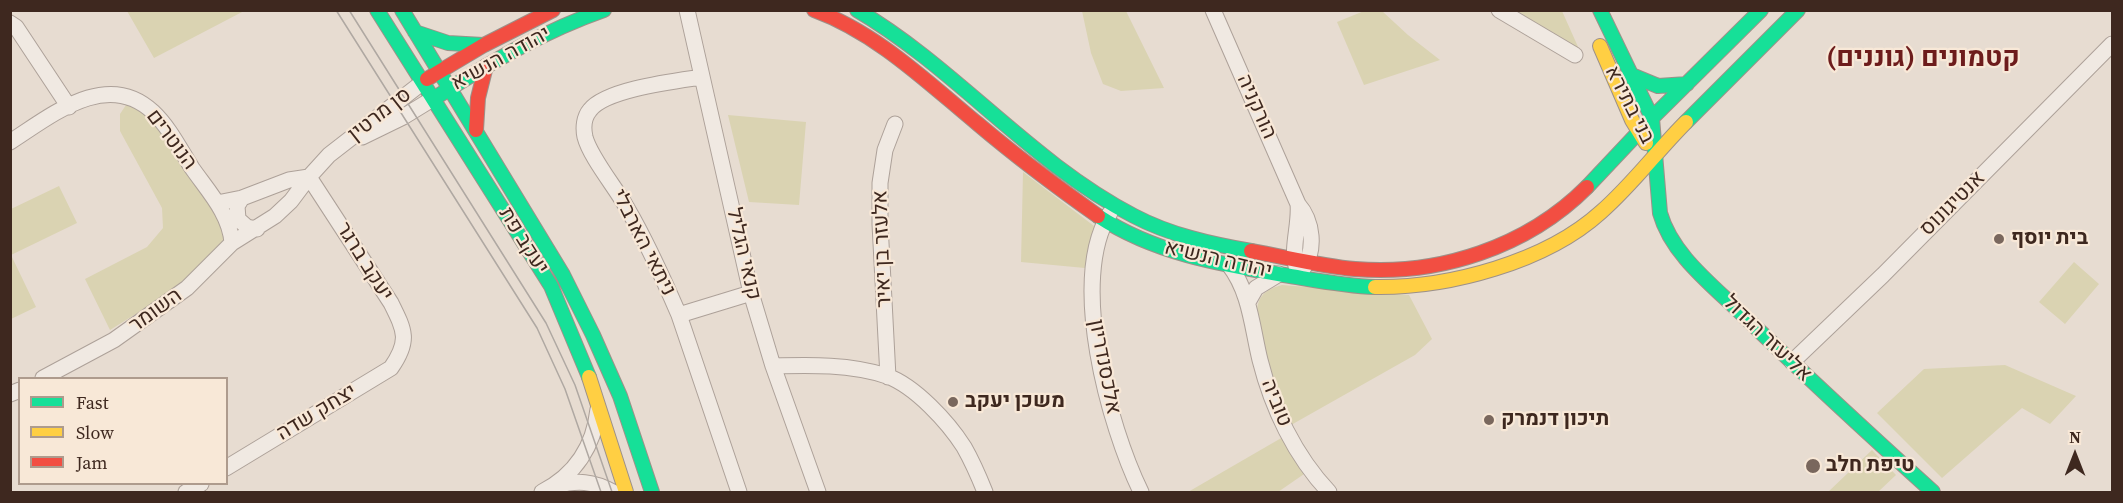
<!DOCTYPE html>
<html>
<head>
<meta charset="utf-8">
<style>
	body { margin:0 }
	#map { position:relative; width:2123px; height:503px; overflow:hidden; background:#e7dcd1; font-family:"Source Serif 4",serif }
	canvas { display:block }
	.frame { position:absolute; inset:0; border:12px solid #3e281f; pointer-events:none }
	.legend { position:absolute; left:18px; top:377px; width:210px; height:108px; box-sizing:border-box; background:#f8e8d7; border:2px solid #ae9b8d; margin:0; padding:8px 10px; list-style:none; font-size:18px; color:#3e281f }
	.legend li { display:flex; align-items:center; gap:12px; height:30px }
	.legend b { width:30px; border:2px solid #ae9b8d }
	.north { position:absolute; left:2045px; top:425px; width:60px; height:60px; -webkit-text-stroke:4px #f8e8d7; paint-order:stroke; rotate:0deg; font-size:16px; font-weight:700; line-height:24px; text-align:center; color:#3e281f }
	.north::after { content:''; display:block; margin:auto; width:21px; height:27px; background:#3e281f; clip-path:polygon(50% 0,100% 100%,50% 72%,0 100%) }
</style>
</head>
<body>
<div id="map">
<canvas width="2123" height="503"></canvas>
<div class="frame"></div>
<ul class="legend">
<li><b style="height:8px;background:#16e098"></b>Fast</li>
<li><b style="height:8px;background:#ffcf43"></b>Slow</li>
<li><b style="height:8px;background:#f24e42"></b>Jam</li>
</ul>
<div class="north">N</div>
</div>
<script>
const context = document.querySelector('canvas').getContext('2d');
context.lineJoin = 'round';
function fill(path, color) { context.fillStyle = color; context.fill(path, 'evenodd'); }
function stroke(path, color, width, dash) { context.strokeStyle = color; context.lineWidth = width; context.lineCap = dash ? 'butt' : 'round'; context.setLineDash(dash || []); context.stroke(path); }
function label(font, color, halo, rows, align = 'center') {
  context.font = font + ' "Source Serif 4",Heebo,serif'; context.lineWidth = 4.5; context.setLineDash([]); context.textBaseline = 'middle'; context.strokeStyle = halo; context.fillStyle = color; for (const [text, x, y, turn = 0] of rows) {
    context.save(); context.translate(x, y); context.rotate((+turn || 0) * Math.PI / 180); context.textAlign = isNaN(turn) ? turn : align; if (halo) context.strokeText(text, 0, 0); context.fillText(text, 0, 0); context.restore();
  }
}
fill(new Path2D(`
	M 127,11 L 244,11 L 154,58 Z
	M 1082,11 L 1126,11 L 1164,88 L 1121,91 L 1103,84 L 1091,53 Z
	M 1364,11 L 1382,11 L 1408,35 L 1440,60 L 1364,85 L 1337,22 Z
	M 1509,11 L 1562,11 L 1579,49 L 1547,33 Z
	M 130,99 L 147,113 L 218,216 L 223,232 L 223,247 L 171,292 L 110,330 L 85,279 L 147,247 L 163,228 L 162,208 L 120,131 L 120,114 Z
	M 728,115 L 806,122 L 799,205 L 749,202 Z
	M 1023,172 L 1098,229 L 1085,268 L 1021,262 Z
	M 59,186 L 77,223 L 11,255 L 36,307 L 11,319 L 11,209 Z
	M 2074,262 L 2099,284 L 2065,324 L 2039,302 Z
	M 1282,285 L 1409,295 L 1432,339 L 1415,355 L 1291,425 C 1282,402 1251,325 1258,304 C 1261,292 1271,288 1282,285 Z
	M 2005,365 L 2076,396 L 2050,424 L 2022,408 L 1942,478 L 1877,413 L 1924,369 Z
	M 1283,437 L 1307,472 L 1278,492 L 1188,492 Z
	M 1872,450 L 1896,475 L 1878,492 L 1828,492 Z`), '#dad3b2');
const street = new Path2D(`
	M 687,10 L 751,293 L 773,366 L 818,492
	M 1213,10 L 1298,204 C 1313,221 1316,250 1303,269
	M 1499,10 L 1575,55
	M 10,23 L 16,27 L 69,107
	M 702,77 C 676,81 606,89 590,110 C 584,117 583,128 585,137 C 590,157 616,188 627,208 C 647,242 663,278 679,315 L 739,492
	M 362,137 L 403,117 L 434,98
	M 10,142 C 52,115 107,69 153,112 C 169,127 180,149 192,168 C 208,191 230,214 232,243
	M 242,198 L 237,206 L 238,219 L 247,227 L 257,229
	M 217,203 L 242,198 L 289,180 L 309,177
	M 1110,213 C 1068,280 1109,426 1141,492
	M 1229,265 C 1250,292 1252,327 1260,360 C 1272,408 1295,456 1329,492
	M 1296,266 C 1291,247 1300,224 1298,204
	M 1248,302 L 1256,288 L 1279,274
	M 679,315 L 751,293
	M 1792,362 L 1883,275 L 2112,44
	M 773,366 C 811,365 850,364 887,376 C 915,386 948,422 964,447 C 972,461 979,477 985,492
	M 888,377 L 880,224 L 880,183 L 885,150 L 895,124
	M 43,378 L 114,340 L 187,288 L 232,243 L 275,216 L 291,201 L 309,177 L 329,155 L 423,82
	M 10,394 L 20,390
	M 226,468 L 391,368 C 410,341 405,331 391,303 L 309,177
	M 556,486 C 577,480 593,481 613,492
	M 186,492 L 201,484
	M 542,492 C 575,475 594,446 598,409`);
const fast = new Path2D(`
	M 377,10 L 551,286 L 589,377
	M 402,10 L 563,275 L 593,335 L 620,396 L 652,492
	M 857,10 C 956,68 1031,163 1134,216 C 1170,235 1211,244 1251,251
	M 1600,10 L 1652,118 L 1660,213 C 1672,256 1715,287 1746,318 C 1807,377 1870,435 1933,492
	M 415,32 L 448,43 L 483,45
	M 1629,74 L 1658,86 L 1687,84
	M 438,96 C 491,62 544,31 604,10
	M 1686,122 L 1798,10
	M 1587,187 L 1652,118 L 1761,10
	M 1098,216 C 1154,253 1219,264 1284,275 C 1315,280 1344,286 1375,287`);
const slow = new Path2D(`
	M 1600,46 L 1632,120 L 1646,143
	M 1375,287 C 1449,288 1546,262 1601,212 C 1632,185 1657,151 1686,122
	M 589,377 L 626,492`);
const jam = new Path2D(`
	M 814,10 C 877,33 927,82 978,124 C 1017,157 1057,187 1098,216
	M 427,79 L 484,45 L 553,10
	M 476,130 L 478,98 L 486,66
	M 1251,251 C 1286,257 1320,266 1355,269 C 1439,276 1527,247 1587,187`);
stroke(street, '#ada199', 17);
stroke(fast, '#9d9189', 16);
stroke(slow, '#9d9189', 16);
stroke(jam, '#9d9189', 16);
stroke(street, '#f0e9e2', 15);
stroke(fast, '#16e098', 14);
stroke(slow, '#ffcf43', 14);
stroke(jam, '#f24e42', 14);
stroke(new Path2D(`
	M 336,10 L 537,328 L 565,389 L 601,492
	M 349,10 L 546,323 L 575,385 L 612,492`), '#afa8a2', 1.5);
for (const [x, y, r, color] of [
	[1999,239,6,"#79675d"],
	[953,402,6,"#79675d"],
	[1489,420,6,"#79675d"],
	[1813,466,8,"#79675d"]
]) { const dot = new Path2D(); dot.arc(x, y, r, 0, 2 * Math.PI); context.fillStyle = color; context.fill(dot); stroke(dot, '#f8e8d7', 2); }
label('21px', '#3e281f', '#f8e8d7', [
	["יהודה הנשיא",501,59,-29],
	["בני בתירא",1629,105,63],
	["הורקניה",1256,107,66],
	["סן מרטין",380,115,-38],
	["הנוטרים",171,140,53],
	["אנטיגונוס",1953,204,-45],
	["יעקב פת",523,241,58],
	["ניתאי הארבלי",643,243,63],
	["אלעזר בן יאיר",883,249,-92],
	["קנאי הגליל",743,254,77],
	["יהודה הנשיא",1218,260,13],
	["יעקב ברגר",364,262,58],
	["השומר",156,311,-36],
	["אליעזר הגדול",1767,339,44],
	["אלכסנדריון",1104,367,79],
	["טוביה",1276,403,68],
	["יצחק שדה",317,413,-31]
]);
label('bold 21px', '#3e281f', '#f8e8d7', [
	["בית יוסף",2011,239],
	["משכן יעקב",965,402],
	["תיכון דנמרק",1501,420],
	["טיפת חלב",1826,466]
], 'left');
label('bold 27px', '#6d1c1c', '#f8e8d7', [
	["קטמונים (גוננים)",1923,59]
]);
</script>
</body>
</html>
